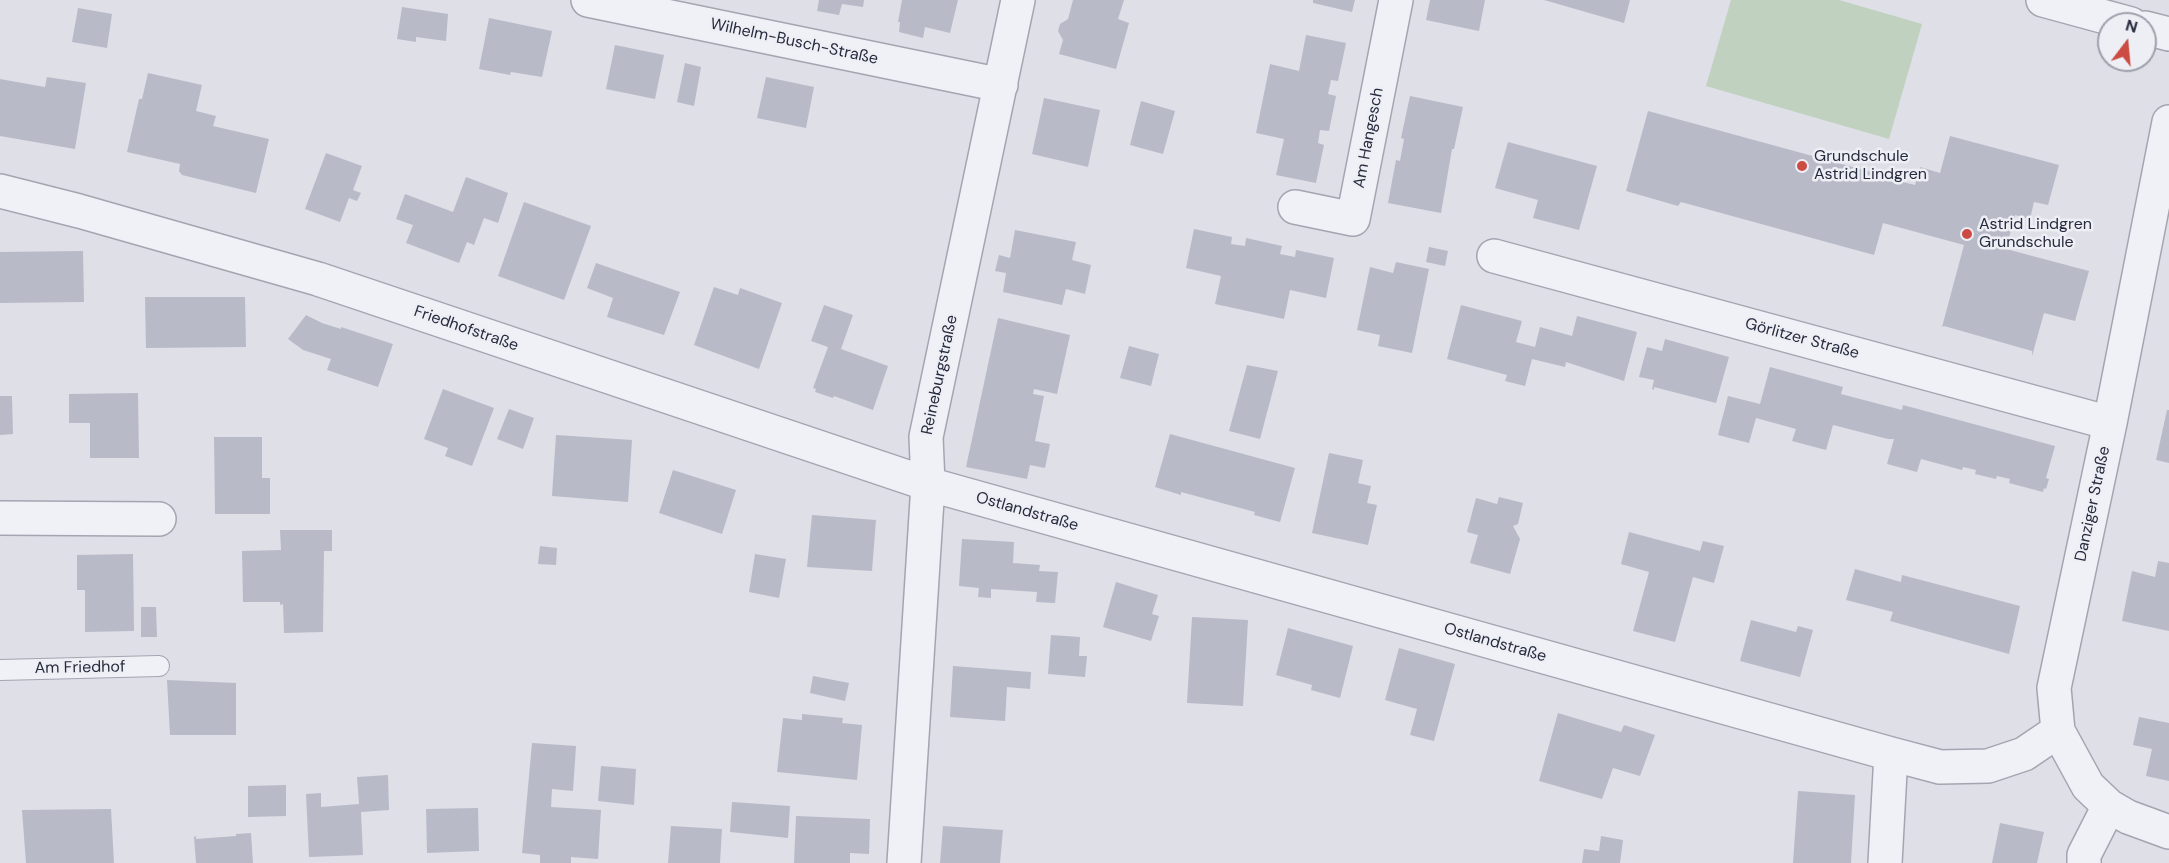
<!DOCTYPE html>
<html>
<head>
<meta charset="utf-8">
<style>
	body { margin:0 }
	#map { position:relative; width:2169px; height:863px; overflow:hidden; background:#dedfe7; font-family:"DM Sans",sans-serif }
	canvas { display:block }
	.north { position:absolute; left:2097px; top:12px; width:60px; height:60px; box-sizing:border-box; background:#edeff5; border:2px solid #9ea1ac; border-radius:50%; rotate:16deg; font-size:16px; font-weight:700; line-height:24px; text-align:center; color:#272b3e }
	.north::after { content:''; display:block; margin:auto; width:21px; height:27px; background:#cc4b42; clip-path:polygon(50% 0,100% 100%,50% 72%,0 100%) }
</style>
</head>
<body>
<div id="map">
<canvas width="2169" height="863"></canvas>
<div class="north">N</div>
</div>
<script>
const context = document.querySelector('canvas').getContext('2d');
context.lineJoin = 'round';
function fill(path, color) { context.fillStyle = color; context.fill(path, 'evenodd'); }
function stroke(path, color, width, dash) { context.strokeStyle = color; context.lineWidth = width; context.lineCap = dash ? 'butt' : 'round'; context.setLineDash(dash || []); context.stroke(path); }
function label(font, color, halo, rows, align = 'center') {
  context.font = font + ' "DM Sans",sans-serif'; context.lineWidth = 5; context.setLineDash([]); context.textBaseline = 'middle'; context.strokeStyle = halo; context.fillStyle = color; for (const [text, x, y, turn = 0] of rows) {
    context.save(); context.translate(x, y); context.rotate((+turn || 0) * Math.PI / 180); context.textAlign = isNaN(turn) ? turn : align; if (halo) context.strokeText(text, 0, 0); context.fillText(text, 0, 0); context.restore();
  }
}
fill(new Path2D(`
	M 1731,0 L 1839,0 L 1922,24 L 1889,139 L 1706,86 Z`), '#c0d1bf');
fill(new Path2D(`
	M 819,0 L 864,0 L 863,7 L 842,4 L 839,15 L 817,11 Z
	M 902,0 L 958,0 L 950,33 L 925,27 L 923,38 L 899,32 L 900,22 L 898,22 Z
	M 1073,0 L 1124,0 L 1118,19 L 1129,23 L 1116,69 L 1059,54 L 1063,40 L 1058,31 L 1060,24 L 1068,19 Z
	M 1313,0 L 1355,0 L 1352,12 L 1313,3 Z
	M 1430,0 L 1485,0 L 1479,31 L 1426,20 Z
	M 1544,0 L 1630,0 L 1624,23 Z
	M 402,7 L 448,14 L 446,41 L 416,37 L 416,42 L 397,39 Z
	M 78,8 L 112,14 L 107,48 L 72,42 Z
	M 489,18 L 552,31 L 542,77 L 511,72 L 510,75 L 479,69 Z
	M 1306,35 L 1346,43 L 1338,81 L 1331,80 L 1328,94 L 1336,96 L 1329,131 L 1320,130 L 1318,143 L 1324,145 L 1316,183 L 1276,175 L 1284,139 L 1256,133 L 1270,64 L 1299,71 Z
	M 615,45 L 664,55 L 655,99 L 606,89 Z
	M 685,63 L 701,67 L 694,106 L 677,102 Z
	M 148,73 L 202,85 L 196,111 L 216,116 L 213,126 L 269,139 L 256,193 L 182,175 L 179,171 L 180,164 L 127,152 L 139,99 L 142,99 Z
	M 47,77 L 86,83 L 75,149 L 0,136 L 0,79 L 45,87 Z
	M 766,77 L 814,87 L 806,128 L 757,118 Z
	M 1410,96 L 1463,107 L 1454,149 L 1452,149 L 1441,213 L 1388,203 L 1396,160 L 1400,161 L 1404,139 L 1401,138 Z
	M 1044,98 L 1100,110 L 1088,167 L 1032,154 Z
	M 1141,101 L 1175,111 L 1163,154 L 1130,145 Z
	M 1648,111 L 1893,178 L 1896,174 L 1895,180 L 1915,185 L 1920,167 L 1940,173 L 1950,136 L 2059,165 L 2048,205 L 2034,202 L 2030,219 L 2015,215 L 2006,249 L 2089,271 L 2075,321 L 2044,313 L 2032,356 L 2032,351 L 1944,326 L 1942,327 L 1964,245 L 1883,223 L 1874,255 L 1681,202 L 1678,206 L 1626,191 Z
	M 1508,142 L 1597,166 L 1579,230 L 1533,218 L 1538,200 L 1495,188 Z
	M 326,153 L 362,166 L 353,190 L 361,193 L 357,201 L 349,198 L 340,222 L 305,209 Z
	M 466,177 L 508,193 L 498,223 L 484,218 L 474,245 L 467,242 L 459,263 L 406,243 L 413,225 L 396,219 L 405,194 L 453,212 Z
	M 524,202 L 591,226 L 564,300 L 498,276 Z
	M 1194,229 L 1232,237 L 1231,244 L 1245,246 L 1246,238 L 1282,246 L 1280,254 L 1295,257 L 1296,250 L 1334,258 L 1326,298 L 1290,290 L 1284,319 L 1215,304 L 1221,276 L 1186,268 Z
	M 1015,230 L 1076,242 L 1072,260 L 1091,265 L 1085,294 L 1066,289 L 1062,305 L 1003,292 L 1006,273 L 995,271 L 999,255 L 1010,258 Z
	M 1429,247 L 1448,251 L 1445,266 L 1426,262 Z
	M 83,251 L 84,302 L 0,303 L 0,252 Z
	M 1396,262 L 1429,269 L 1412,353 L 1378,346 L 1380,335 L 1357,330 L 1370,267 L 1393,273 Z
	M 596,263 L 680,292 L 664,335 L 607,317 L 613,298 L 587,288 Z
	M 714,287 L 738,295 L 740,288 L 782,303 L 759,369 L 694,345 Z
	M 145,297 L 245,297 L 246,347 L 146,348 Z
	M 824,305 L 853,315 L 841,349 L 888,366 L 873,410 L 834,396 L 833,398 L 815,392 L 816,389 L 813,388 L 828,347 L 811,341 Z
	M 1461,305 L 1522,321 L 1516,342 L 1535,347 L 1540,327 L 1572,336 L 1577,316 L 1637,332 L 1624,381 L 1566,362 L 1565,367 L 1532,359 L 1525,386 L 1505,381 L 1507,375 L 1447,359 Z
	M 306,315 L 322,323 L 341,329 L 341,327 L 393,344 L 378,387 L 327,370 L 331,359 L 303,350 L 288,339 Z
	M 998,318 L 1070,335 L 1057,394 L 1034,389 L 1033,394 L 1044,396 L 1035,441 L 1050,444 L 1045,468 L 1030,465 L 1027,479 L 966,467 Z
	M 1665,339 L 1729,357 L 1716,403 L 1654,387 L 1654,390 L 1652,389 L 1654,380 L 1639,377 L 1647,347 L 1662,351 Z
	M 1129,346 L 1159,354 L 1151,386 L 1120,378 Z
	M 1247,365 L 1278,371 L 1260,439 L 1229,431 Z
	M 1770,367 L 1843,387 L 1841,394 L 1902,410 L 1903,405 L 2055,446 L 2046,478 L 2049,479 L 2046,489 L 2044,488 L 2043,492 L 2009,483 L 2010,479 L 1997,476 L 1996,479 L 1975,474 L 1976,470 L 1963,467 L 1962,470 L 1921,459 L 1917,472 L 1887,464 L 1894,439 L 1888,439 L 1833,425 L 1826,450 L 1792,441 L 1796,429 L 1756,418 L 1749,443 L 1718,435 L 1728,396 L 1760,404 Z
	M 443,389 L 494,408 L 472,466 L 445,456 L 448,448 L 424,439 Z
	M 138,393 L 139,458 L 90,458 L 90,423 L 69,423 L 69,394 Z
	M 0,396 L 12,396 L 13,434 L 0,435 Z
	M 509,409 L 534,418 L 523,449 L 497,439 Z
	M 2167,410 L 2169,410 L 2169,463 L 2156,460 Z
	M 1170,434 L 1295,468 L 1280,522 L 1254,515 L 1255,512 L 1181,492 L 1181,495 L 1155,487 Z
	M 556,435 L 632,440 L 628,502 L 552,496 Z
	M 214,437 L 262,437 L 262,478 L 270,478 L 270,514 L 215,514 Z
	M 1329,453 L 1363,460 L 1358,483 L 1371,486 L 1367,503 L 1377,505 L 1368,545 L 1312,533 Z
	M 673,470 L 736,490 L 722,534 L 659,513 Z
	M 1499,497 L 1523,503 L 1518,524 L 1513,526 L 1520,539 L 1510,574 L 1470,563 L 1478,535 L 1467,532 L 1476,498 L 1497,504 Z
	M 812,515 L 876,520 L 872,571 L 807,567 Z
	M 280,530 L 332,530 L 332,551 L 324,551 L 323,632 L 284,633 L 283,604 L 280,605 L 280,602 L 243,602 L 242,551 L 281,550 Z
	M 1629,532 L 1700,551 L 1703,541 L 1724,546 L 1714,583 L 1693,577 L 1675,642 L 1633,631 L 1649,572 L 1621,564 Z
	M 962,539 L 1014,542 L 1013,563 L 1040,565 L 1039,571 L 1058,572 L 1055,603 L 1036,602 L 1037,592 L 991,589 L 991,598 L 978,597 L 979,588 L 959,586 Z
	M 540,546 L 557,548 L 556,565 L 538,564 Z
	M 133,554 L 134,631 L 85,632 L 85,590 L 77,590 L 77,555 Z
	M 755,554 L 786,559 L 779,598 L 749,592 Z
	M 2158,561 L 2169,563 L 2169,631 L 2122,621 L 2132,571 L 2155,577 Z
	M 1855,569 L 1901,582 L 1902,575 L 2020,606 L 2009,654 L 1890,621 L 1893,612 L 1846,600 Z
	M 1116,582 L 1158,595 L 1152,614 L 1159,616 L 1151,641 L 1103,627 Z
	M 141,607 L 156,607 L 157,637 L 141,637 Z
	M 1192,617 L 1248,620 L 1243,706 L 1187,703 Z
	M 1751,620 L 1796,632 L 1798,626 L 1813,630 L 1800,677 L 1740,661 Z
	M 1288,628 L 1353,646 L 1340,698 L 1311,690 L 1312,685 L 1276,675 Z
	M 1051,635 L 1080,637 L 1079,656 L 1087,656 L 1085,677 L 1048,674 Z
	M 1399,648 L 1455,664 L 1434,741 L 1410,735 L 1417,709 L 1385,700 Z
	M 953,666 L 1031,672 L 1030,689 L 1007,687 L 1005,721 L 950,717 Z
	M 813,676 L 849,683 L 845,701 L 810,693 Z
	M 167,680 L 236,683 L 236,735 L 170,735 Z
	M 1558,713 L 1621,732 L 1624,725 L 1655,735 L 1640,776 L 1613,768 L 1602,799 L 1539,781 Z
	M 802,714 L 843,718 L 842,723 L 862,725 L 857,780 L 777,772 L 783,718 L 802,720 Z
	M 2139,717 L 2169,723 L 2169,781 L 2146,776 L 2152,749 L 2133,745 Z
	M 532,743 L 576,746 L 573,791 L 552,789 L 551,807 L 601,810 L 598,859 L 571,857 L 571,863 L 540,863 L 540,855 L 522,853 Z
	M 601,766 L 636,769 L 634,805 L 598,801 Z
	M 388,775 L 389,810 L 361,812 L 363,855 L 309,857 L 306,794 L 321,793 L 321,807 L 359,804 L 357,777 Z
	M 286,785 L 286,816 L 248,817 L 248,786 Z
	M 1798,791 L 1855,795 L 1851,863 L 1793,863 Z
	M 732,802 L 790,806 L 788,838 L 730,832 Z
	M 478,808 L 479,851 L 427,853 L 426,809 Z
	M 111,809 L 114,863 L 26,863 L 22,810 Z
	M 796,816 L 870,819 L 869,854 L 850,853 L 850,863 L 794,863 Z
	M 2000,823 L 2044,832 L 2037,863 L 1992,863 Z
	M 671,826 L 722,829 L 720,863 L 668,863 Z
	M 943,826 L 1003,830 L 1000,863 L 940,863 Z
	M 251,833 L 253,863 L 196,863 L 194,837 L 196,836 L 196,839 L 236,836 L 236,834 Z
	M 1601,836 L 1623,840 L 1620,863 L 1582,863 L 1584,849 L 1599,851 Z`), '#b8bac7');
const service = new Path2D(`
	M 0,670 L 159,666`);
const minor = new Path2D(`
	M 588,0 L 1001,85
	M 2043,0 L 2131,24
	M 2145,28 L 2169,34
	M 2169,122 L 2110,423 L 2054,688 L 2058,731 L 2088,786 L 2109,806 L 2128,817 L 2169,832
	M 0,191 L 79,211 L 318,279 L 928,484 L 1891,754 L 1940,767 L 1988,766 L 2024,754 L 2058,731
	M 1295,207 L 1353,219 L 1396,0
	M 1494,256 L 2110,423
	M 0,518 L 159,519
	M 904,863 L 928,484 L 926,437 L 1018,0
	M 1885,863 L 1891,754
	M 2084,863 L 2084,855 L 2109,806`);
stroke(service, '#a3a5b1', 22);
stroke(minor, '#a3a5b1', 36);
stroke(service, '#f0f1f6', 20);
stroke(minor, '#f0f1f6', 33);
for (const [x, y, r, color] of [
	[1802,166,6,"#cc4b42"],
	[1967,234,6,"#cc4b42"]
]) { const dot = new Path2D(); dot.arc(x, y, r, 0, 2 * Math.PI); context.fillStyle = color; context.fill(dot); stroke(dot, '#edeff5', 2); }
label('16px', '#272b3e', '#edeff5', [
	["Wilhelm-Busch-Straße",794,42,12],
	["Am Hangesch",1369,138,-79],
	["Friedhofstraße",466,329,19],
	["Görlitzer Straße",1802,339,15],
	["Reineburgstraße",940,375,-78],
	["Danziger Straße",2093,504,-78],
	["Ostlandstraße",1027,512,16],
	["Ostlandstraße",1495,643,16],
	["Am Friedhof",80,668,-1]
]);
label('16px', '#272b3e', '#edeff5', [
	["Grundschule",1814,157],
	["Astrid Lindgren",1814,175],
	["Astrid Lindgren",1979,225],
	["Grundschule",1979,243]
], 'left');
</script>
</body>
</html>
